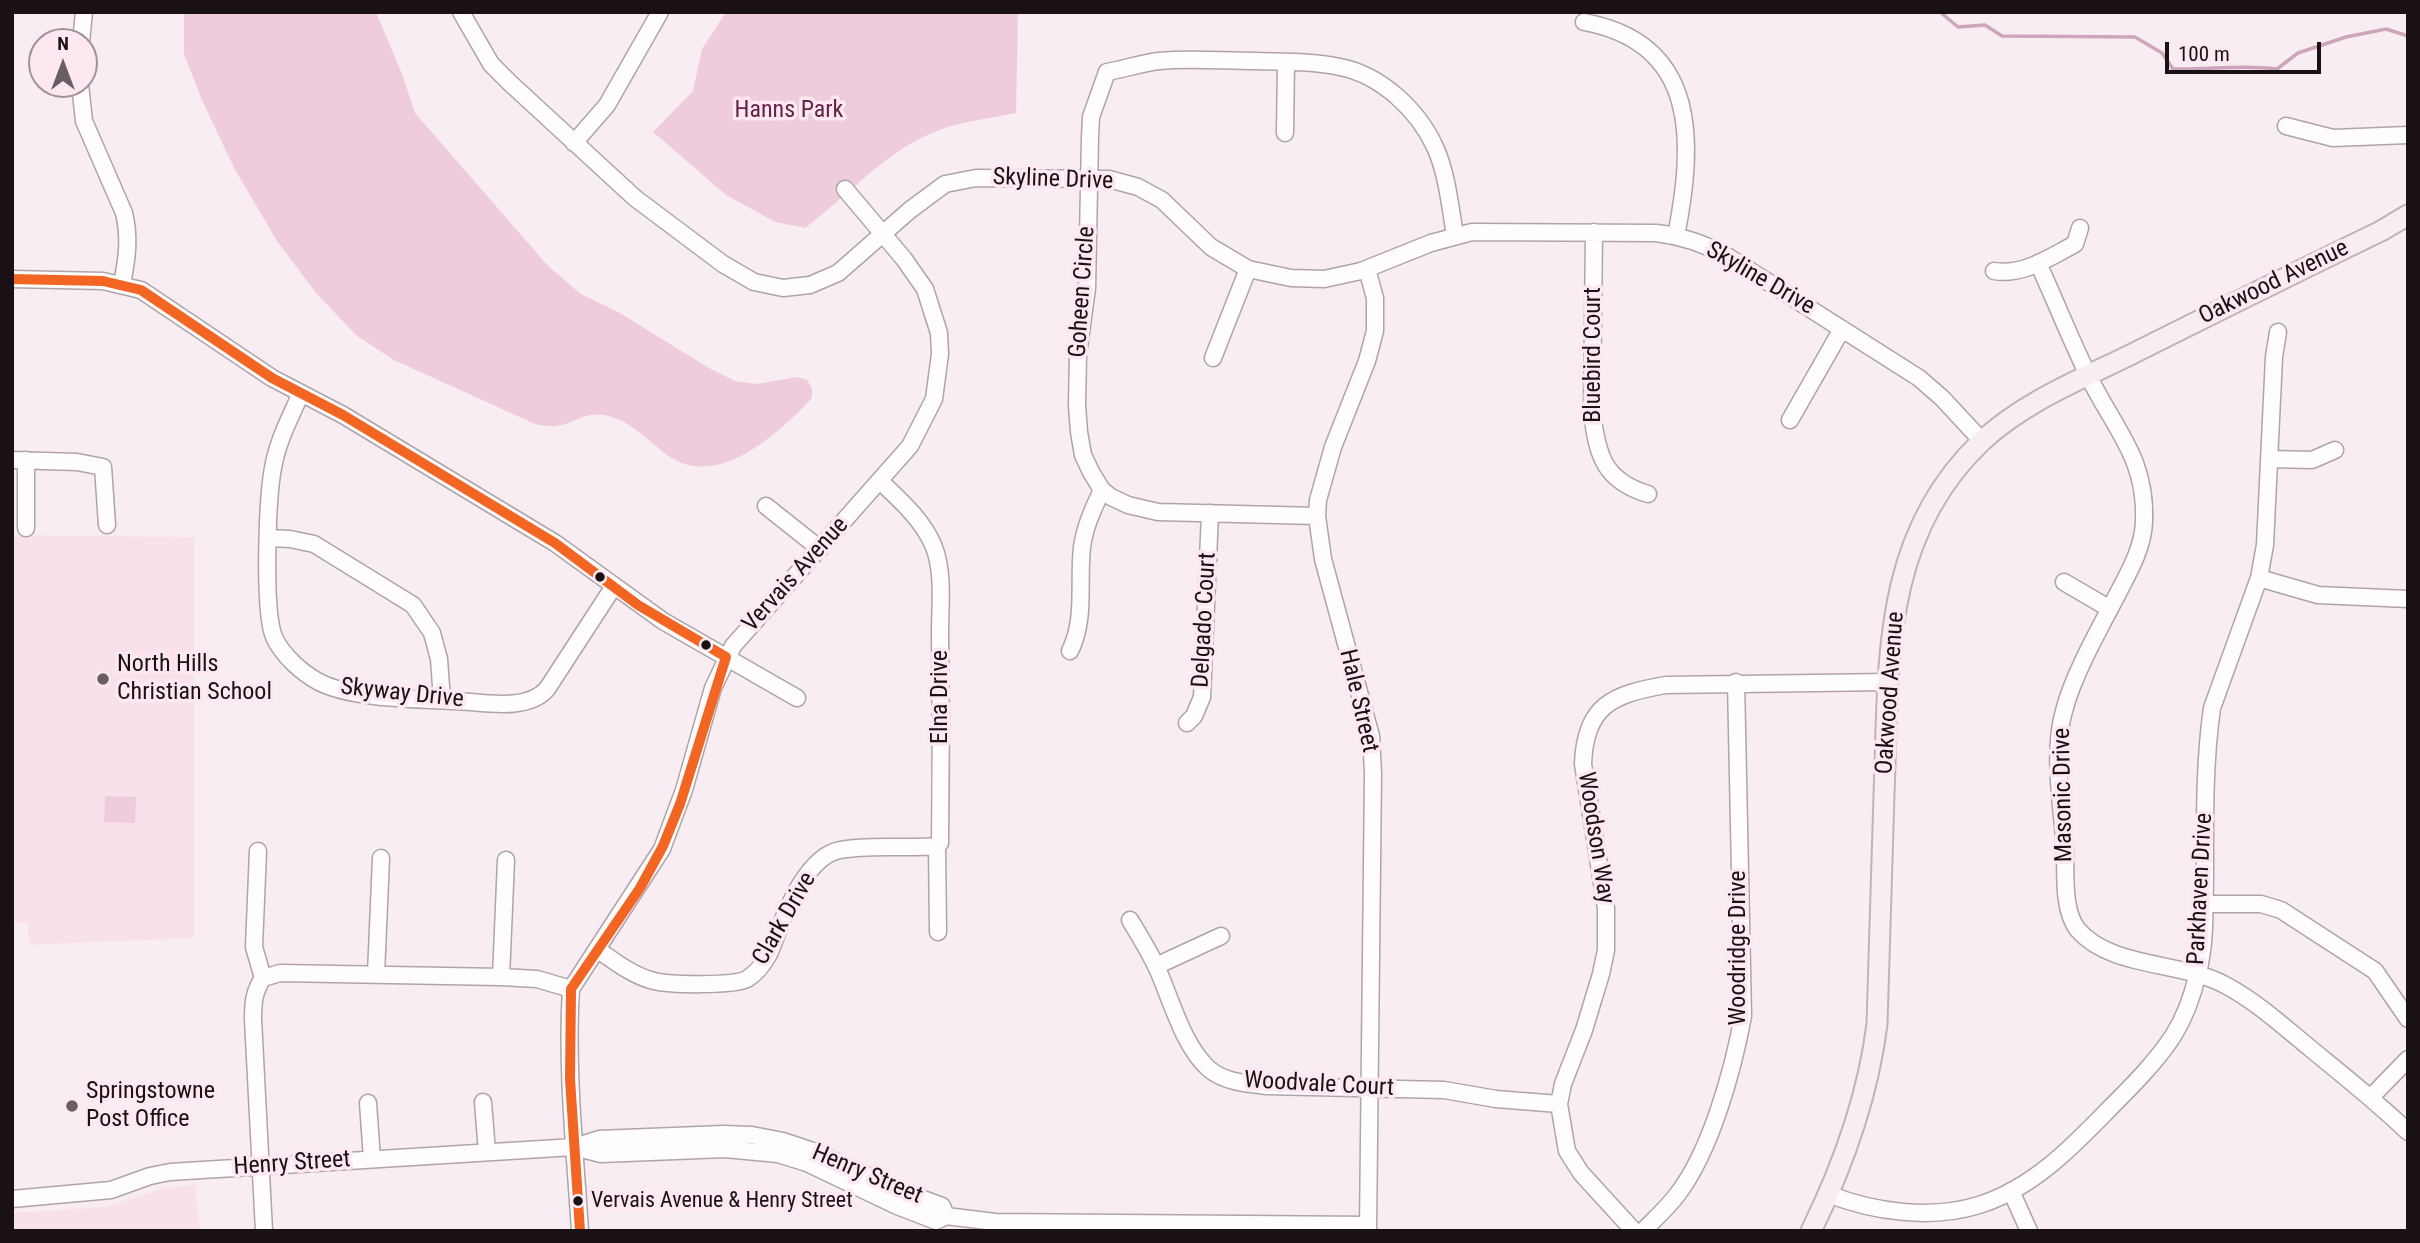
<!DOCTYPE html>
<html>
<head>
<meta charset="utf-8">
<style>
	body { margin:0 }
	#map { position:relative; width:2420px; height:1243px; overflow:hidden; background:#f8edf2; font-family:"Roboto Condensed",sans-serif }
	canvas { display:block }
	.frame { position:absolute; inset:0; border:14px solid #1a1116; pointer-events:none }
	.north { position:absolute; left:28px; top:28px; width:70px; height:70px; box-sizing:border-box; background:#fde8f1; border:2px solid #a29299; border-radius:50%; rotate:0deg; font-size:19px; font-weight:700; line-height:28px; text-align:center; color:#1a1116 }
	.north::after { content:''; display:block; margin:auto; width:24px; height:32px; background:#685e63; clip-path:polygon(50% 0,100% 100%,50% 72%,0 100%) }
	.scale { position:absolute; left:2165px; top:42px; width:156px; height:32px; box-sizing:border-box; border:4px solid #1a1116; border-top:0; padding-left:9px; font-size:21px; line-height:24px; white-space:nowrap; color:#1a1116; -webkit-text-stroke:5px #fde8f1; paint-order:stroke }
</style>
</head>
<body>
<div id="map">
<canvas width="2420" height="1243"></canvas>
<div class="frame"></div>
<div class="north">N</div>
<div class="scale">100 m</div>
</div>
<script>
const context = document.querySelector('canvas').getContext('2d');
context.lineJoin = 'round';
function fill(path, color) { context.fillStyle = color; context.fill(path, 'evenodd'); }
function stroke(path, color, width, dash) { context.strokeStyle = color; context.lineWidth = width; context.lineCap = dash ? 'butt' : 'round'; context.setLineDash(dash || []); context.stroke(path); }
function label(font, color, halo, rows, align = 'center') {
  context.font = font + ' "Roboto Condensed",sans-serif'; context.lineWidth = 7; context.setLineDash([]); context.textBaseline = 'middle'; context.strokeStyle = halo; context.fillStyle = color; for (const [text, x, y, turn = 0] of rows) {
    context.save(); context.translate(x, y); context.rotate((+turn || 0) * Math.PI / 180); context.textAlign = isNaN(turn) ? turn : align; if (halo) context.strokeText(text, 0, 0); context.fillText(text, 0, 0); context.restore();
  }
}
fill(new Path2D(`
	M 12,535 L 194,537 L 194,938 L 29,945 L 28,922 L 12,922 Z
	M 195,1184 L 200,1231 L 12,1231 L 12,1213 L 105,1207 L 161,1189 Z`), '#f9e1eb');
fill(new Path2D(`
	M 184,12 L 376,12 L 402,74 L 415,113 L 549,267 L 581,294 L 620,313 L 709,368 L 735,381 L 757,384 L 797,377 L 807,380 L 812,388 L 812,398 C 779,433 719,489 670,457 C 650,443 633,422 608,416 C 585,410 576,424 556,426 C 550,427 541,425 535,424 L 394,360 L 357,336 L 316,293 L 277,241 L 234,168 L 202,100 L 184,54 Z
	M 726,12 L 1018,12 L 1016,113 C 992,118 965,121 942,129 C 888,148 849,195 805,228 L 775,222 L 726,195 L 653,132 L 693,91 L 702,49 Z
	M 105,796 L 136,797 L 135,823 L 104,822 Z`), '#efccdc');
stroke(new Path2D(`
	M 1940,12 L 1958,27 L 1985,25 L 2002,36 L 2135,37 L 2162,53 L 2173,69 C 2208,70 2242,64 2277,69 L 2298,53 L 2346,37 L 2386,29 L 2408,36`), '#cea6b9', 3.5);
const minor = new Path2D(`
	M 461,12 L 491,64 L 510,83 L 635,198 L 723,264 L 754,282 L 783,288 L 810,285 L 838,273 L 910,210 L 945,184 L 976,178 L 1109,179 L 1138,187 L 1162,200 L 1211,247 L 1248,269 L 1291,278 L 1324,279 L 1361,271 L 1431,243 L 1472,232 L 1656,233 C 1682,236 1705,244 1727,256 L 1919,378 L 1942,398 L 1982,441
	M 1584,22 C 1700,43 1694,144 1676,236
	M 81,42 L 84,12
	M 80,84 L 84,121 L 124,213 C 130,237 127,259 122,284
	M 2286,126 L 2333,138 L 2408,135
	M 1285,133 L 1286,62
	M 574,143 L 607,105 L 660,12
	M 1594,232 L 1592,412 C 1597,455 1604,481 1648,494
	M 2038,263 C 2055,300 2070,338 2088,375 C 2114,429 2147,458 2144,522 C 2143,548 2129,572 2117,595 C 2100,628 2073,675 2064,711 C 2052,751 2062,807 2065,849 C 2066,873 2062,910 2078,930 C 2112,969 2183,961 2227,986 C 2258,1003 2283,1026 2311,1049 C 2344,1076 2377,1102 2408,1132
	M 1367,269 L 1375,298 L 1375,331 L 1367,361 L 1333,447 L 1318,500 L 1317,516 L 1323,559 L 1371,736 L 1373,773 L 1368,1231
	M 1994,271 C 2023,276 2050,257 2075,244 L 2080,228
	M 12,279 L 103,281 L 141,290 L 272,378 L 343,415 L 555,543 L 663,621 L 797,698
	M 1213,358 L 1248,269
	M 301,393 C 291,416 279,438 274,463 C 267,494 263,610 274,637 C 282,655 302,673 319,682 C 352,699 417,699 455,701 C 483,702 527,712 547,689 L 614,586
	M 1790,420 L 1842,329
	M 2270,459 L 2312,460 L 2335,450
	M 12,460 L 77,462 L 103,467 L 107,525
	M 880,481 C 901,501 923,520 934,547 C 944,573 940,606 940,633 C 941,703 941,773 940,843 L 937,846 L 938,932
	M 766,506 L 820,549
	M 1317,516 L 1158,512 L 1128,505 L 1111,497 L 1102,490 L 1091,472 L 1083,455 L 1079,432 L 1077,405 L 1078,355 L 1087,288 L 1090,137 L 1091,117 L 1107,72 C 1124,69 1142,63 1159,61 C 1191,58 1223,61 1255,61 C 1284,62 1312,61 1340,67 C 1381,75 1418,110 1435,147 C 1447,173 1450,206 1455,235
	M 26,528 L 26,460
	M 269,538 L 290,539 L 314,544 L 413,605 L 432,633 L 439,659 L 442,700
	M 2259,578 L 2318,595 L 2408,599
	M 2064,582 L 2110,609
	M 1070,651 C 1086,619 1078,582 1082,547 C 1085,526 1093,509 1102,490
	M 1187,723 L 1194,716 L 1202,697 L 1210,513
	M 258,851 L 254,947 L 263,978
	M 2204,904 L 2261,904 L 2281,910 L 2375,971 L 2408,1019
	M 1130,920 C 1139,935 1149,951 1157,968 C 1171,999 1183,1046 1209,1069 C 1224,1082 1248,1084 1267,1086 L 1444,1090 L 1496,1099 L 1559,1104
	M 597,949 C 614,961 633,976 654,981 C 670,985 734,986 747,979 C 757,973 764,963 769,954 C 782,923 803,857 840,850 C 871,844 905,849 937,846
	M 1156,966 L 1221,936
	M 376,974 L 381,858
	M 501,977 L 506,860
	M 263,978 L 280,973 L 501,977 L 537,979 L 571,989
	M 263,978 C 254,991 253,1003 253,1019 L 264,1231
	M 2371,1097 L 2408,1059
	M 483,1102 L 487,1152
	M 368,1103 L 372,1159
	M 574,1147 L 601,1154 L 725,1149 L 778,1154 L 807,1163 L 897,1206 L 936,1221 L 946,1216 L 995,1222 L 1368,1225
	M 2011,1191 L 2029,1231
	M 1828,1194 C 1874,1212 1931,1220 1979,1205 C 2033,1188 2072,1147 2110,1108 C 2132,1086 2156,1062 2173,1036 C 2185,1017 2193,995 2198,972 C 2206,941 2204,909 2205,877 C 2205,821 2204,764 2212,708 L 2259,578 L 2265,545 L 2274,357 L 2278,332
	M 12,1199 L 111,1190 L 150,1176 L 170,1172 L 574,1147 L 599,1139 L 723,1134 L 752,1135 L 783,1141 L 813,1151 L 901,1191 L 942,1206 L 946,1216
	M 580,1231 C 575,1151 566,1068 571,989 L 662,849 L 684,790 L 713,688 L 733,646 L 910,446 L 934,399 L 940,354 L 939,333 L 925,289 L 904,259 L 845,189
	M 1634,1231 L 1581,1173 L 1567,1151 L 1559,1104 L 1563,1084 L 1584,1030 L 1601,974 L 1606,950 L 1606,908 L 1583,764 C 1585,705 1613,694 1666,685 L 1888,682
	M 1643,1231 C 1655,1219 1667,1208 1677,1195 C 1711,1151 1733,1070 1743,1016 L 1736,682`);
const major = new Path2D(`
	M 1811,1231 C 1843,1166 1868,1096 1877,1024 C 1879,948 1882,871 1884,795 C 1889,667 1880,538 1981,442 C 2022,403 2079,380 2128,356 C 2212,314 2296,272 2381,231 L 2408,215`);
stroke(minor, '#aea4a9', 19);
stroke(major, '#c3b1ba', 23);
stroke(minor, '#fefcfd', 16);
stroke(major, '#f7eef3', 19);
stroke(new Path2D(`
	M 12,279 L 103,281 L 141,290 L 272,378 L 343,415 L 555,543 L 638,605 L 726,657
	M 580,1231 L 570,1079 L 571,989 L 640,888 L 663,846 L 680,804 L 726,657`), '#f26522', 10);
for (const [x, y, r, color] of [
	[600,577,6,"#1a1116"],
	[706,645,6,"#1a1116"],
	[103,679,7,"#685e63"],
	[72,1106,7,"#685e63"],
	[578,1201,6,"#1a1116"]
]) { const dot = new Path2D(); dot.arc(x, y, r, 0, 2 * Math.PI); context.fillStyle = color; context.fill(dot); stroke(dot, '#fde8f1', 2.5); }
label('22px', '#1a1116', '#fde8f1', [
	["Vervais Avenue & Henry Street",591,1201]
], 'left');
label('24px', '#632346', '#fde8f1', [
	["Hanns Park",789,111]
]);
label('24px', '#1a1116', '#fde8f1', [
	["Skyline Drive",1053,180,2],
	["Skyline Drive",1760,279,30],
	["Oakwood Avenue",2274,283,-26],
	["Goheen Circle",1083,292,-86],
	["Bluebird Court",1594,355,-90],
	["Vervais Avenue",796,575,-48],
	["Delgado Court",1205,620,-87],
	["Oakwood Avenue",1891,693,-86],
	["Skyway Drive",402,694,6],
	["Elna Drive",941,697,-90],
	["Hale Street",1358,701,77],
	["Masonic Drive",2064,795,-91],
	["Woodson Way",1595,838,81],
	["Parkhaven Drive",2201,889,-87],
	["Clark Drive",785,919,-60],
	["Woodridge Drive",1739,948,-90],
	["Woodvale Court",1319,1085,3],
	["Henry Street",292,1164,-4],
	["Henry Street",867,1175,23]
]);
label('24px', '#1a1116', '#fde8f1', [
	["North Hills",117,665],
	["Christian School",117,693],
	["Springstowne",86,1092],
	["Post Office",86,1120]
], 'left');
</script>
</body>
</html>
